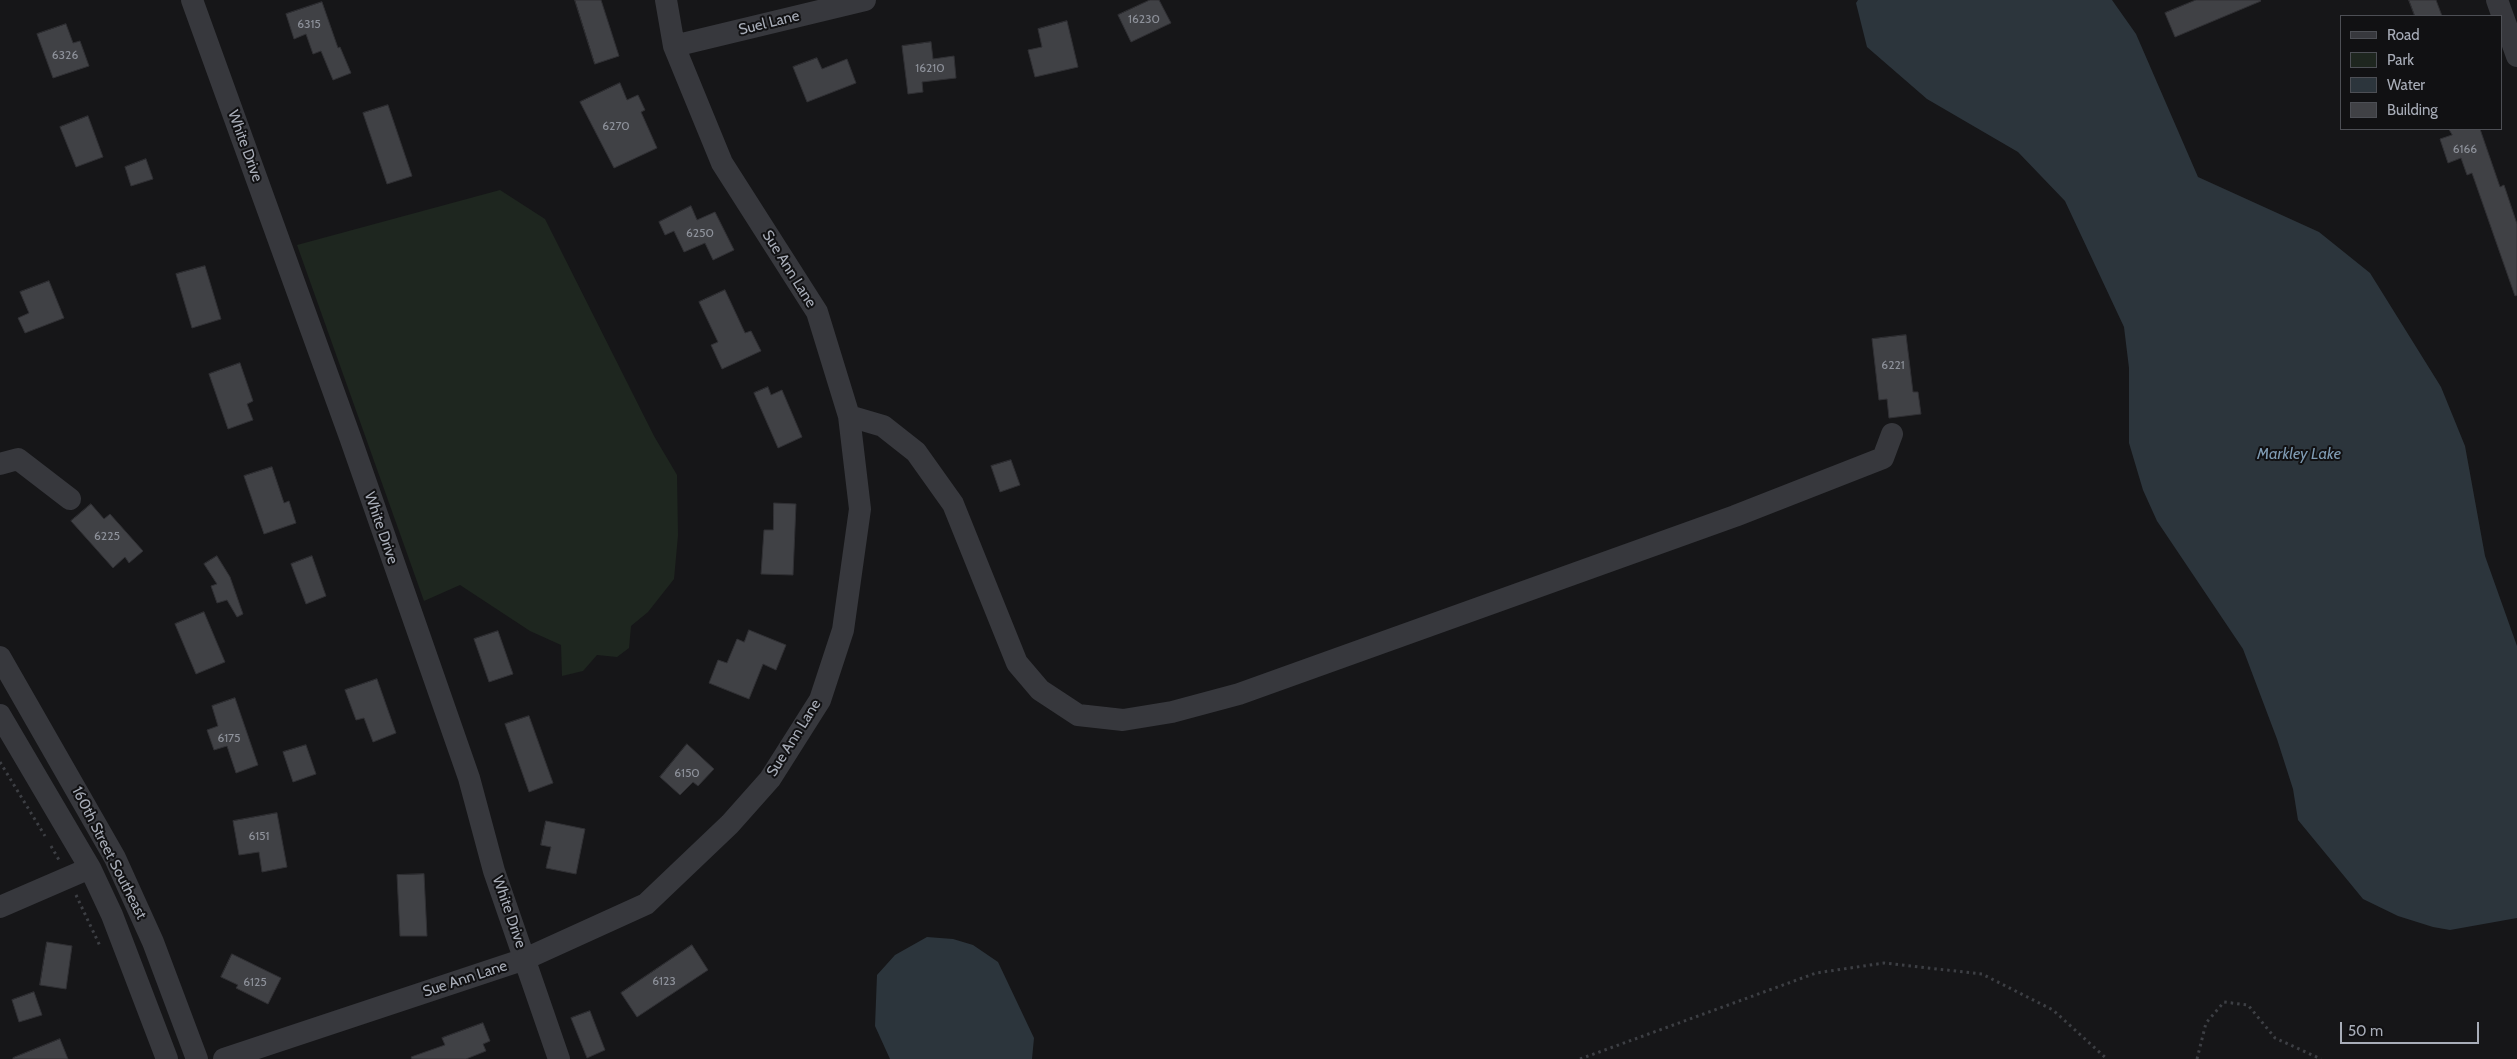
<!DOCTYPE html>
<html>
<head>
<meta charset="utf-8">
<style>
	body { margin:0 }
	#map { position:relative; width:2517px; height:1059px; overflow:hidden; background:#161618; font-family:Cabin,sans-serif }
	canvas { display:block }
	.legend { position:absolute; left:2340px; top:15px; width:162px; height:115px; box-sizing:border-box; background:#111113; border:1px solid #4d4f55; margin:0; padding:6px 9px; list-style:none; font-size:15px; color:#a8adb8 }
	.legend li { display:flex; align-items:center; gap:10px; height:25px }
	.legend b { width:25px; border:1px solid #4d4f55 }
	.scale { position:absolute; left:2340px; top:1022px; width:139px; height:22px; box-sizing:border-box; border:2px solid #a8adb8; border-top:0; padding-left:6px; font-size:15px; line-height:18px; white-space:nowrap; color:#a8adb8; -webkit-text-stroke:4px #111113; paint-order:stroke }
</style>
</head>
<body>
<div id="map">
<canvas width="2517" height="1059"></canvas>
<ul class="legend">
<li><b style="height:6px;background:#37383d"></b>Road</li>
<li><b style="height:14px;background:#1e261f"></b>Park</li>
<li><b style="height:14px;background:#2c353c"></b>Water</li>
<li><b style="height:14px;background:#404145"></b>Building</li>
</ul>
<div class="scale">50 m</div>
</div>
<script>
const context = document.querySelector('canvas').getContext('2d');
context.lineJoin = 'round';
function fill(path, color) { context.fillStyle = color; context.fill(path, 'evenodd'); }
function stroke(path, color, width, dash) { context.strokeStyle = color; context.lineWidth = width; context.lineCap = dash ? 'butt' : 'round'; context.setLineDash(dash || []); context.stroke(path); }
function label(font, color, halo, rows, align = 'center') {
  context.font = font + ' Cabin,sans-serif'; context.lineWidth = 4; context.setLineDash([]); context.textBaseline = 'middle'; context.strokeStyle = halo; context.fillStyle = color; for (const [text, x, y, turn = 0] of rows) {
    context.save(); context.translate(x, y); context.rotate((+turn || 0) * Math.PI / 180); context.textAlign = isNaN(turn) ? turn : align; if (halo) context.strokeText(text, 0, 0); context.fillText(text, 0, 0); context.restore();
  }
}
fill(new Path2D(`
	M 500,190 L 545,219 L 654,436 L 677,475 L 678,535 L 674,579 L 648,612 L 631,626 L 629,648 L 617,657 L 597,655 L 583,671 L 562,676 L 561,645 L 530,631 L 460,585 L 424,601 L 297,245 Z`), '#1e261f');
fill(new Path2D(`
	M 1858,0 L 2112,0 L 2136,34 L 2198,177 L 2319,232 L 2370,273 L 2441,387 L 2465,446 L 2485,556 L 2517,646 L 2517,918 L 2450,930 L 2433,927 L 2398,916 L 2363,899 L 2298,820 L 2293,789 L 2277,739 L 2243,649 L 2157,521 L 2143,490 L 2129,443 L 2129,368 L 2124,327 L 2065,201 L 2018,152 L 1927,99 L 1867,47 L 1856,3 Z
	M 927,937 L 953,939 L 973,945 L 998,962 L 1034,1038 L 1032,1059 L 890,1059 L 875,1026 L 877,975 L 895,955 Z`), '#2c353c');
const building = new Path2D(`
	M 575,0 L 601,0 L 619,56 L 595,64 Z
	M 1150,0 L 1159,0 L 1171,23 L 1131,42 L 1118,15 Z
	M 2196,0 L 2260,0 L 2261,1 L 2175,37 L 2165,13 Z
	M 2409,0 L 2436,0 L 2442,16 L 2415,16 Z
	M 322,2 L 338,48 L 340,47 L 351,73 L 333,80 L 321,51 L 313,54 L 306,34 L 294,39 L 286,14 Z
	M 1067,21 L 1078,67 L 1035,77 L 1028,50 L 1042,47 L 1038,29 Z
	M 66,24 L 73,43 L 80,41 L 89,66 L 53,78 L 37,34 Z
	M 931,42 L 933,59 L 954,56 L 956,78 L 922,82 L 923,92 L 908,94 L 902,46 Z
	M 817,58 L 822,69 L 847,59 L 856,83 L 807,102 L 793,67 Z
	M 620,83 L 627,100 L 638,95 L 645,110 L 641,112 L 657,148 L 614,168 L 580,102 Z
	M 388,105 L 412,176 L 387,184 L 363,113 Z
	M 88,116 L 103,157 L 76,167 L 60,127 Z
	M 2449,129 L 2480,129 L 2500,187 L 2504,185 L 2517,224 L 2517,295 L 2515,296 L 2472,173 L 2467,175 L 2461,158 L 2448,163 L 2440,139 L 2452,135 Z
	M 146,159 L 153,179 L 131,186 L 125,167 Z
	M 691,206 L 697,220 L 715,212 L 734,250 L 713,260 L 705,243 L 684,252 L 674,231 L 665,235 L 659,222 Z
	M 205,266 L 221,319 L 192,328 L 176,274 Z
	M 49,281 L 64,318 L 25,333 L 18,318 L 29,313 L 20,292 Z
	M 725,290 L 745,333 L 751,331 L 761,351 L 722,369 L 711,345 L 718,342 L 699,302 Z
	M 1906,335 L 1913,392 L 1918,392 L 1921,414 L 1889,418 L 1887,399 L 1879,400 L 1872,339 Z
	M 240,363 L 253,401 L 247,404 L 253,420 L 228,429 L 209,374 Z
	M 768,387 L 771,395 L 782,390 L 802,437 L 778,448 L 754,393 Z
	M 1011,460 L 1020,485 L 1000,492 L 991,466 Z
	M 272,467 L 284,503 L 289,501 L 296,523 L 264,534 L 244,476 Z
	M 774,503 L 796,504 L 793,575 L 761,574 L 764,530 L 773,530 Z
	M 91,504 L 104,519 L 110,514 L 143,551 L 129,563 L 125,557 L 113,568 L 71,521 Z
	M 217,556 L 230,577 L 243,614 L 237,617 L 227,600 L 217,603 L 211,586 L 217,584 L 204,564 Z
	M 312,556 L 326,596 L 306,604 L 291,564 Z
	M 204,612 L 225,662 L 196,674 L 175,624 Z
	M 749,630 L 786,645 L 776,670 L 763,664 L 749,699 L 709,683 L 718,660 L 727,663 L 737,639 L 744,642 Z
	M 498,631 L 513,674 L 489,682 L 474,639 Z
	M 377,679 L 396,733 L 373,742 L 364,718 L 356,720 L 345,690 Z
	M 235,698 L 258,765 L 236,773 L 227,746 L 214,750 L 207,730 L 218,726 L 212,706 Z
	M 529,716 L 553,783 L 529,792 L 505,724 Z
	M 687,744 L 714,769 L 698,786 L 693,782 L 680,795 L 660,777 Z
	M 306,745 L 316,774 L 293,782 L 283,752 Z
	M 277,813 L 287,867 L 262,872 L 259,852 L 239,855 L 233,821 Z
	M 546,821 L 585,829 L 576,874 L 546,868 L 551,847 L 541,845 Z
	M 424,874 L 427,936 L 400,936 L 397,875 Z
	M 47,942 L 72,946 L 66,989 L 40,985 Z
	M 692,945 L 708,970 L 637,1017 L 621,993 Z
	M 232,954 L 281,978 L 268,1004 L 236,988 L 238,985 L 221,977 Z
	M 34,992 L 42,1015 L 19,1022 L 12,1000 Z
	M 590,1011 L 605,1050 L 587,1058 L 571,1018 Z
	M 483,1023 L 490,1041 L 483,1044 L 486,1051 L 466,1059 L 412,1059 L 411,1057 L 445,1045 L 442,1038 Z
	M 60,1039 L 68,1059 L 13,1059 L 13,1058 Z`);
fill(building, '#404145');
stroke(building, '#303034', 1);
stroke(new Path2D(`
	M 0,762 L 45,836
	M 51,846 L 59,860
	M 76,895 L 100,946
	M 1580,1059 L 1816,973 L 1884,963 L 1982,974 L 2053,1010 L 2107,1059
	M 2197,1059 L 2206,1023 L 2224,1002 L 2248,1005 L 2275,1038 L 2321,1059`), '#3d3f44', 3, [2.5, 4]);
stroke(new Path2D(`
	M 192,0 L 350,437 L 469,778 L 494,871 L 559,1059
	M 2497,0 L 2517,56
	M 674,46 L 865,0
	M 849,416 L 883,426 L 916,452 L 953,504 L 1017,663 L 1040,690 L 1078,715 L 1123,720 L 1172,712 L 1239,694 L 1735,516 L 1883,458 L 1892,434
	M 0,464 L 18,459 L 70,499
	M 0,657 L 115,858 L 153,942 L 197,1059
	M 0,715 L 90,868 L 112,915 L 167,1059
	M 0,907 L 90,868
	M 224,1059 L 525,959 L 646,904 L 730,824 L 770,779 L 820,700 L 843,630 L 860,509 L 849,416 L 817,312 L 722,163 L 674,46 L 666,0`), '#37383d', 22);
label('12px', '#8e929b', null, [
	["16230",1144,19],
	["6315",309,24],
	["6326",65,55],
	["16210",930,68],
	["6270",616,126],
	["6166",2465,149],
	["6250",700,233],
	["6221",1893,365],
	["6225",107,536],
	["6175",229,738],
	["6150",687,773],
	["6151",259,836],
	["6123",664,981],
	["6125",255,982]
]);
label('15px', '#a8adb8', '#111113', [
	["Suel Lane",769,23,-14],
	["White Drive",245,146,70],
	["Sue Ann Lane",789,269,58],
	["White Drive",381,528,71],
	["Sue Ann Lane",794,738,-58],
	["160th Street Southeast",109,853,63],
	["White Drive",509,912,71],
	["Sue Ann Lane",465,979,-18]
]);
label('italic 16px', '#7f9bb3', '#111113', [
	["Markley Lake",2299,454]
]);
</script>
</body>
</html>
